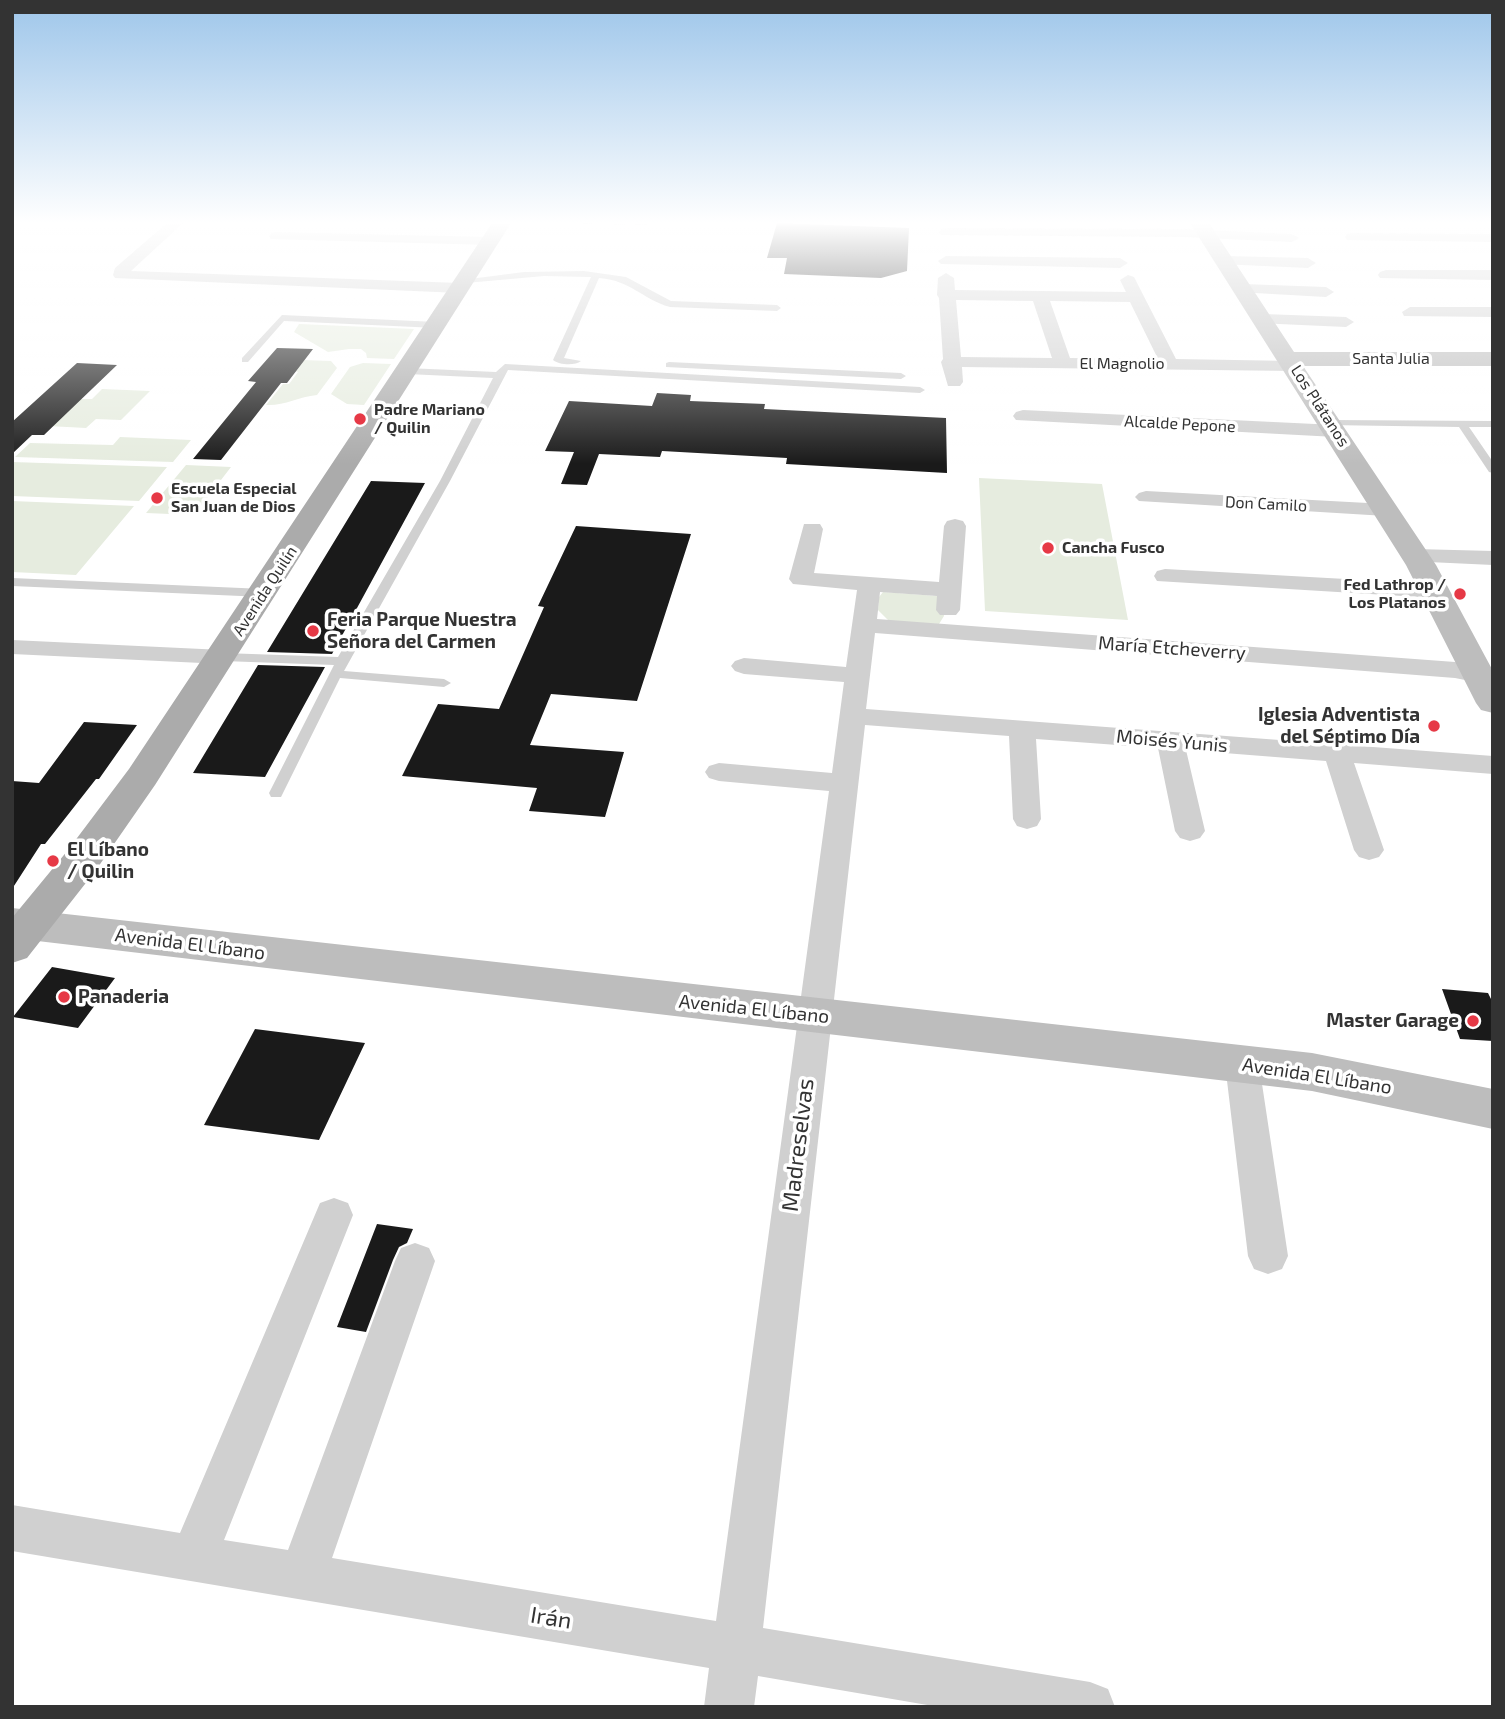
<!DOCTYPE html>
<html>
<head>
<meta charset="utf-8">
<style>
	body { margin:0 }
	#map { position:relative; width:1505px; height:1719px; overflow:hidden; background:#fff; font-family:"Exo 2",sans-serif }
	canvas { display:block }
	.frame { position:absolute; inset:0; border:14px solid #333; pointer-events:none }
</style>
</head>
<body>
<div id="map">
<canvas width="1505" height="1719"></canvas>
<div class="frame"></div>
</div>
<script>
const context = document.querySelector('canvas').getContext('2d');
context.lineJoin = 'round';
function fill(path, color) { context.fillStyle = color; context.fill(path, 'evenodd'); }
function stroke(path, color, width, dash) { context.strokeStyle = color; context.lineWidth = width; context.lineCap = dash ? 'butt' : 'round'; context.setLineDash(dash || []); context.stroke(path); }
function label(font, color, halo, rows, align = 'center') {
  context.font = font + ' "Exo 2",sans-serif'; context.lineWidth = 7; context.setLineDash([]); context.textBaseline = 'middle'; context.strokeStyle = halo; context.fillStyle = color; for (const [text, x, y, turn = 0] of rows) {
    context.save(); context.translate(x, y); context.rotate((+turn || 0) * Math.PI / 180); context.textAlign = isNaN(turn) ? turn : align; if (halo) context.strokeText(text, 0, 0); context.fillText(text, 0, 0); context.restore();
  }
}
fill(new Path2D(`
	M 299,324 L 414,329 L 394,359 L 367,358 L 366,353 L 361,349 L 349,349 L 328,352 L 294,332 Z
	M 302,360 L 331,361 L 337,368 L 317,395 C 298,397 284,406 266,405 L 283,384 L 289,384 L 298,372 L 294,371 Z
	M 363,363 L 391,364 L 364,405 L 347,404 L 331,394 L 350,367 Z
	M 102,389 L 150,391 L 121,420 L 96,419 L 86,428 L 48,426 L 78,399 L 92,399 Z
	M 120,437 L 191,440 L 173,462 L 15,457 L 30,443 L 113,445 Z
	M 12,462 L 167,467 L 139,501 L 12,496 Z
	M 186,465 L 231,467 L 194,515 L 146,513 Z
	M 979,478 L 1102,484 L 1128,620 L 985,611 Z
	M 12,501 L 134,506 L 76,575 L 12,572 Z
	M 883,592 L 937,596 L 942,600 L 944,616 L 939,624 L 889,621 L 878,610 L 879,597 Z`), '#e6ecdf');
fill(new Path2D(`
	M 777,223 L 909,228 L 907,271 L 881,278 L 784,274 L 787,258 L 767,258 Z
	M 277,348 L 313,349 L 287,383 L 281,383 L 221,460 L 193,459 L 256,382 L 248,381 Z
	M 77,363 L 117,365 L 44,435 L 32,435 L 12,454 L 12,422 Z
	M 657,393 L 691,395 L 690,401 L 765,404 L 764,409 L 946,418 L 947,473 L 786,464 L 787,458 L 662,451 L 660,457 L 599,454 L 587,485 L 561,484 L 574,452 L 545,451 L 569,401 L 652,406 Z
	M 371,481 L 425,483 L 332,654 L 267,652 Z
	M 576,526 L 691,534 L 637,701 L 551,694 L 530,745 L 624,752 L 605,817 L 529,811 L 537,788 L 402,776 L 438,704 L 499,709 L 544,607 L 538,606 Z
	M 258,665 L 325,667 L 265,777 L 193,773 Z
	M 84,722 L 137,725 L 99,779 L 96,779 L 45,844 L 41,844 L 12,889 L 12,781 L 39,783 Z
	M 52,967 L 115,978 L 78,1028 L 13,1017 Z
	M 1442,989 L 1488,993 L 1493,1003 L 1493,1041 L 1460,1039 Z
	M 255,1029 L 365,1043 L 319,1140 L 204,1125 Z
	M 377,1224 L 413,1229 L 407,1243 L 399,1247 L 393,1260 L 366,1332 L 337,1327 Z`), '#1a1a1a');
fill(new Path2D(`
	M 568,223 L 649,223 L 645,225 Z
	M 584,271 L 626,277 L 671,301 L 777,305 L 781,308 L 777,311 L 670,307 C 641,299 633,281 599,278 L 564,358 L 581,361 C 575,366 559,365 553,360 L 591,277 L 544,276 L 466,283 L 462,280 L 524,272 Z
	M 282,315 L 437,322 L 441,325 L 437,328 L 284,321 L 248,362 L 242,362 L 242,358 Z
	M 669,362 L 901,373 L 906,376 L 901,379 L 666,367 L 666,363 Z
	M 505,364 L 920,387 L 925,390 L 920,393 L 508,370 L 450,481 L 344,671 L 444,679 L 451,683 L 444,687 L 340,678 L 283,793 L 281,797 L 271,797 L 269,793 L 334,665 L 223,661 L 216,657 L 223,653 L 338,657 L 440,481 L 493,378 L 407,374 L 402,371 L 407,368 L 496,372 Z
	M 1331,420 L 1493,421 L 1493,427 L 1469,427 L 1493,462 L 1493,473 L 1489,472 L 1459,427 L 1327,425 L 1326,423 Z
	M 12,578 L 264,589 L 270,593 L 264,597 L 12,586 Z`), '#d0d0d0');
fill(new Path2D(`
	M 12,223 L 20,223 L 12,228 Z
	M 167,223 L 183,223 L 131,271 L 460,283 L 468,288 L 460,293 L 115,278 L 113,275 L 115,268 Z
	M 946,228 L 1185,229 L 1292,234 L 1299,238 L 1292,242 L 1185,237 L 941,235 L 939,232 L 941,229 Z
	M 276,232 L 491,237 L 498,241 L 491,245 L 271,239 L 269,236 L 271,233 Z
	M 1352,233 L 1493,234 L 1493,242 L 1347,240 L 1345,237 L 1347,234 Z
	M 946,256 L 1120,258 L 1128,263 L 1120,268 L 941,264 L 938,261 Z
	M 1225,256 L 1308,258 L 1316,263 L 1308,268 L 1220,264 L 1217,261 Z
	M 1386,270 L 1493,270 L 1493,280 L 1380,278 L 1378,275 L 1380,272 Z
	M 946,273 L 954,278 L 955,290 L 1126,292 L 1120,280 L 1128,275 L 1134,277 L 1176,359 L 1293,361 L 1302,366 L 1293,371 L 962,367 L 963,382 L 960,386 L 948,386 L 941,362 L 943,359 L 939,298 L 937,295 L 938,278 ZM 956,300 L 1033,301 L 1052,358 L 961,357 ZM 1050,301 L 1130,302 L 1158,359 L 1070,358 Z
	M 1243,284 L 1326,287 L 1334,292 L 1326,297 L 1237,292 L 1235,289 L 1237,286 Z
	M 1410,307 L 1493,307 L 1493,317 L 1404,316 L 1402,312 Z
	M 1263,314 L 1346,317 L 1354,322 L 1346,327 L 1257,323 L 1255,319 Z
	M 1023,410 L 1336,425 L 1346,431 L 1336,437 L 1016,420 L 1013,416 L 1016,412 Z
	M 1146,491 L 1386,504 L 1394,505 L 1397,510 L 1394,515 L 1386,516 L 1139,501 L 1135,497 L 1139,493 Z
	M 955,519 L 963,521 L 966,526 L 960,610 L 956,615 L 940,615 L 936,610 L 937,596 L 880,592 L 877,619 L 1455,662 L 1489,670 L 1493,675 L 1489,680 L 1480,683 L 1455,678 L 875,633 L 866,709 L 1493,756 L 1493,774 L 1354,763 L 1384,850 L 1379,857 L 1369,860 L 1359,857 L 1354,850 L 1326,761 L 1186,750 L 1205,831 L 1200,838 L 1190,841 L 1180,838 L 1175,831 L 1158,748 L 1036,739 L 1041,819 L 1037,826 L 1027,829 L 1017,826 L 1013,819 L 1009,736 L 865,725 L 763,1628 L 1090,1682 L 1108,1689 L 1115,1707 L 939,1707 L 758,1676 L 754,1707 L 704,1707 L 709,1668 L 12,1551 L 12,1505 L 180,1533 L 320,1203 L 334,1198 L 348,1203 L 353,1215 L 224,1540 L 288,1550 L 395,1261 L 401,1248 L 415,1243 L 429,1248 L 435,1261 L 332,1558 L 716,1621 L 829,791 L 719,781 L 709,778 L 705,772 L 709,766 L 719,763 L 832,773 L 844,682 L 744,674 L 735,671 L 731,666 L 735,661 L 744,658 L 846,667 L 857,590 L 793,584 L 789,579 L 804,524 L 820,524 L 823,529 L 814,573 L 939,582 L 944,526 L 947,521 Z
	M 1415,549 L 1493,551 L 1493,565 L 1407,561 L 1404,556 L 1407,551 Z
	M 1165,569 L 1436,584 L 1444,586 L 1448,591 L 1444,596 L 1436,598 L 1157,581 L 1154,576 L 1157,571 Z
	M 12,640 L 223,650 L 232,652 L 235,657 L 232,662 L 223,664 L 12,654 Z
	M 1242,1050 L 1254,1054 L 1259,1064 L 1288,1256 L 1282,1269 L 1268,1274 L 1254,1269 L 1248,1256 L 1225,1064 L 1230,1054 Z`), '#d0d0d0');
fill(new Path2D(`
	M 1190,223 L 1209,223 L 1294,352 L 1493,352 L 1493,366 L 1303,366 L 1436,565 L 1493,671 L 1493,713 L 1481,710 L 1476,703 L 1406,565 Z
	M 12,908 L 1312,1053 L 1493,1089 L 1493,1129 L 1312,1091 L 12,938 Z`), '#bdbdbd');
fill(new Path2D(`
	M 492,223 L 511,223 L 155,785 L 96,870 L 27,958 L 12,963 L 12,918 L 68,850 L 129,769 Z`), '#ababab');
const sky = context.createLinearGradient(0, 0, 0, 464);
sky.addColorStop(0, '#9ec6ea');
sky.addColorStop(0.48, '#fff');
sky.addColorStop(1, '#ffffff00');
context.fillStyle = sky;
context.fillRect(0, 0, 1505, 464);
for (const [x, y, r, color] of [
	[360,419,7,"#e63946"],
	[157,498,7,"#e63946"],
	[1048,548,7,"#e63946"],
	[1460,594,7,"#e63946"],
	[313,631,7,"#e63946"],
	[1434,726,7,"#e63946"],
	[53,861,7,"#e63946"],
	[64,997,7,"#e63946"],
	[1473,1021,7,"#e63946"]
]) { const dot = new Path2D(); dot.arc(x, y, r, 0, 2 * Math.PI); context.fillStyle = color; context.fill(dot); stroke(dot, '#fff', 2.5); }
label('16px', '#333', '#fff', [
	["Santa Julia",1391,359],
	["El Magnolio",1122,364],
	["Los Plátanos",1320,406,57],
	["Alcalde Pepone",1180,424,3],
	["Don Camilo",1266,504,3],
	["Avenida Quilín",265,591,-57]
]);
label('bold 16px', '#333', '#fff', [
	["Padre Mariano",374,410],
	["/ Quilin",374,428],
	["Escuela Especial",171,489],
	["San Juan de Dios",171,507],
	["Cancha Fusco",1062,548],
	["Fed Lathrop /",1446,585,"right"],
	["Los Platanos",1446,603,"right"]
], 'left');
label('bold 19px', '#333', '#fff', [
	["Feria Parque Nuestra",327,620],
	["Señora del Carmen",327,642],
	["Iglesia Adventista",1420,715,"right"],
	["del Séptimo Día",1420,737,"right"],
	["El Líbano",67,850],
	["/ Quilin",67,872],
	["Panaderia",78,997],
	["Master Garage",1459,1021,"right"]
], 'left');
label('19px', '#333', '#fff', [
	["María Etcheverry",1172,648,4],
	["Moisés Yunis",1172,741,5],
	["Avenida El Líbano",190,944,7],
	["Avenida El Líbano",754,1009,6],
	["Avenida El Líbano",1317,1076,9]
]);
label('23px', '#333', '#fff', [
	["Madreselvas",798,1145,-83],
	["Irán",551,1618,9]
]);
</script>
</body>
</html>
